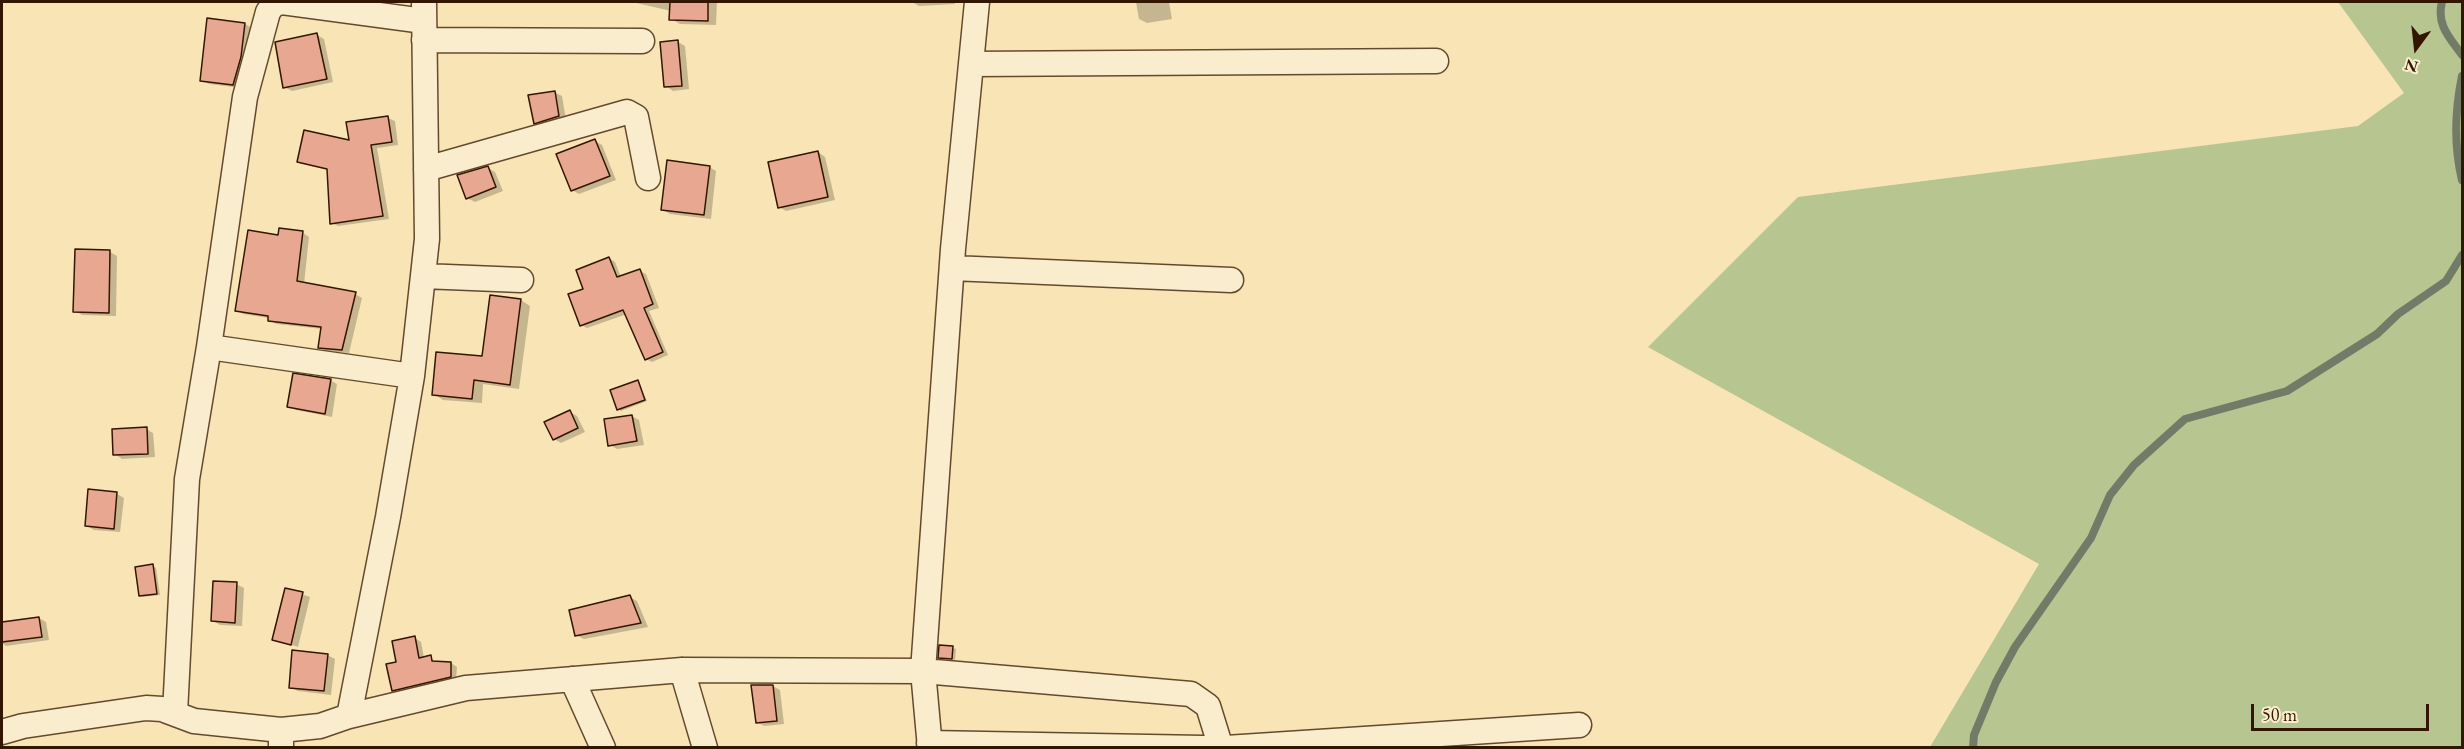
<!DOCTYPE html>
<html>
<head>
<meta charset="utf-8">
<style>
	body { margin:0 }
	#map { position:relative; width:2464px; height:749px; overflow:hidden; background:#f8e4b4; font-family:"EB Garamond",serif }
	canvas { display:block }
	.frame { position:absolute; inset:0; border:3px solid #321600; pointer-events:none }
	.north { position:absolute; left:2386px; top:18px; width:60px; height:60px; -webkit-text-stroke:4px #faedce; paint-order:stroke; rotate:195deg; font-size:16px; font-weight:700; line-height:24px; text-align:center; color:#321600 }
	.north::after { content:''; display:block; margin:auto; width:21px; height:27px; background:#321600; clip-path:polygon(50% 0,100% 100%,50% 72%,0 100%) }
	.scale { position:absolute; left:2251px; top:704px; width:178px; height:27px; box-sizing:border-box; border:3px solid #321600; border-top:0; padding-left:8px; font-size:18px; line-height:21px; white-space:nowrap; color:#321600; -webkit-text-stroke:4px #faedce; paint-order:stroke }
</style>
</head>
<body>
<div id="map">
<canvas width="2464" height="749"></canvas>
<div class="frame"></div>
<div class="north">N</div>
<div class="scale">50 m</div>
</div>
<script>
const context = document.querySelector('canvas').getContext('2d');
context.lineJoin = 'round';
function fill(path, color) { context.fillStyle = color; context.fill(path, 'evenodd'); }
function stroke(path, color, width, dash) { context.strokeStyle = color; context.lineWidth = width; context.lineCap = dash ? 'butt' : 'round'; context.setLineDash(dash || []); context.stroke(path); }
fill(new Path2D(`
	M 2338,2 L 2462,2 L 2462,747 L 1930,747 L 2039,564 L 1648,347 L 1798,197 L 2358,126 L 2404,93 Z`), '#b7c591');
fill(new Path2D(`
	M 632,2 L 717,2 L 716,25 L 680,24 L 671,19 L 671,11 Z
	M 912,2 L 955,2 L 955,4 L 919,6 Z
	M 1136,2 L 1169,2 L 1172,19 L 1147,23 L 1139,19 Z
	M 245,24 L 252,28 L 241,88 L 209,84 L 201,80 Z
	M 317,35 L 324,39 L 333,82 L 292,91 L 284,87 Z
	M 678,42 L 685,46 L 689,89 L 673,91 L 666,86 Z
	M 554,92 L 562,96 L 566,120 L 542,127 L 535,123 Z
	M 388,118 L 395,121 L 398,145 L 377,148 L 389,219 L 338,226 L 332,223 L 328,170 L 298,161 L 351,142 Z
	M 595,141 L 602,145 L 616,180 L 579,194 L 572,190 Z
	M 818,152 L 825,157 L 835,200 L 786,211 L 779,207 Z
	M 709,167 L 716,171 L 711,219 L 670,214 L 663,210 Z
	M 488,168 L 495,172 L 503,191 L 475,202 L 467,198 Z
	M 303,233 L 309,237 L 304,284 L 355,294 L 362,298 L 349,353 L 326,351 L 319,347 L 323,329 L 276,324 L 269,318 L 243,314 L 236,310 L 279,237 Z
	M 110,252 L 117,256 L 116,316 L 82,315 L 75,311 Z
	M 609,258 L 615,262 L 621,277 L 640,271 L 646,274 L 659,308 L 649,311 L 668,355 L 652,362 L 646,359 L 627,314 L 587,328 L 581,325 L 585,290 Z
	M 521,300 L 530,306 L 519,389 L 483,384 L 482,403 L 443,400 L 434,394 L 483,358 Z
	M 330,380 L 337,384 L 332,417 L 296,410 L 288,406 Z
	M 638,382 L 647,401 L 621,411 L 618,409 Z
	M 570,412 L 577,416 L 585,432 L 561,443 L 554,439 Z
	M 632,416 L 639,420 L 644,445 L 617,449 L 610,445 Z
	M 146,429 L 153,433 L 155,457 L 122,459 L 115,454 Z
	M 117,494 L 124,498 L 120,532 L 94,530 L 87,526 Z
	M 153,566 L 156,568 L 160,595 L 143,597 L 140,595 Z
	M 236,584 L 244,588 L 242,626 L 220,625 L 213,621 Z
	M 286,589 L 310,597 L 298,647 L 274,639 Z
	M 630,597 L 637,601 L 648,627 L 584,639 L 576,635 Z
	M 39,618 L 46,622 L 49,640 L 6,646 L 2,643 L 2,624 Z
	M 415,638 L 421,642 L 424,658 L 430,657 L 437,663 L 451,663 L 457,667 L 456,680 L 399,694 L 393,690 L 398,663 Z
	M 953,648 L 956,649 L 955,660 L 940,657 Z
	M 327,655 L 335,659 L 331,695 L 298,691 L 290,687 Z
	M 773,686 L 780,690 L 784,724 L 764,726 L 757,722 Z`), '#0003');
stroke(new Path2D(`
	M 2442,2 C 2436,25 2450,38 2462,55
	M 2462,76 C 2455,110 2454,147 2462,180
	M 1973,748 L 1974,735 L 1996,682 L 2015,647 L 2091,538 L 2110,495 L 2134,465 L 2185,419 L 2287,391 L 2377,334 L 2398,314 L 2446,281 L 2462,255`), '#727b67', 8);
const building = new Path2D(`
	M 670,2 L 708,2 L 708,21 L 669,20 Z
	M 207,18 L 245,23 L 241,57 L 233,85 L 200,81 Z
	M 317,33 L 327,79 L 283,88 L 275,42 Z
	M 678,40 L 682,86 L 664,87 L 660,42 Z
	M 555,91 L 559,116 L 534,124 L 528,95 Z
	M 388,116 L 392,142 L 371,145 L 383,216 L 330,224 L 327,169 L 297,162 L 304,130 L 349,140 L 346,122 Z
	M 595,139 L 610,176 L 571,191 L 556,154 Z
	M 818,151 L 828,197 L 778,208 L 768,162 Z
	M 667,160 L 710,166 L 704,215 L 661,210 Z
	M 488,166 L 496,187 L 466,199 L 457,175 Z
	M 279,228 L 303,231 L 297,281 L 356,292 L 342,350 L 318,348 L 321,327 L 268,321 L 268,316 L 235,311 L 248,230 L 278,235 Z
	M 75,249 L 110,250 L 109,313 L 73,312 Z
	M 609,257 L 617,277 L 640,269 L 653,304 L 644,308 L 663,352 L 645,360 L 623,310 L 580,326 L 568,294 L 583,289 L 576,270 Z
	M 490,295 L 521,299 L 510,385 L 474,380 L 472,399 L 432,395 L 436,352 L 482,356 Z
	M 293,373 L 331,379 L 325,414 L 287,407 Z
	M 638,380 L 645,400 L 617,410 L 610,390 Z
	M 570,410 L 578,428 L 553,440 L 544,422 Z
	M 632,415 L 637,441 L 608,446 L 604,419 Z
	M 147,427 L 148,454 L 113,455 L 112,429 Z
	M 88,489 L 117,492 L 114,529 L 85,526 Z
	M 153,564 L 157,594 L 139,596 L 135,567 Z
	M 213,581 L 237,582 L 235,623 L 211,621 Z
	M 285,588 L 303,592 L 291,645 L 272,640 Z
	M 630,595 L 641,623 L 575,636 L 569,610 Z
	M 39,617 L 42,637 L 2,642 L 2,622 Z
	M 415,636 L 419,658 L 431,655 L 432,661 L 451,662 L 451,677 L 392,691 L 386,664 L 396,662 L 392,641 Z
	M 939,645 L 953,646 L 952,659 L 938,658 Z
	M 292,650 L 328,654 L 324,691 L 289,688 Z
	M 751,685 L 773,685 L 777,721 L 756,723 Z`);
fill(building, '#e7a791');
stroke(building, '#321600', 1.5);
const minor = new Path2D(`
	M 281,2 L 273,5 L 268,12 L 245,97 L 209,347 L 412,376
	M 282,2 L 424,21
	M 424,40 L 642,41
	M 971,64 L 1436,61
	M 426,169 L 627,112 L 636,117 L 648,178
	M 952,268 L 1231,280
	M 423,276 L 521,280
	M 682,670 L 705,748
	M 572,679 L 603,748
	M 175,713 L 187,479 L 209,347
	M 349,716 L 388,517 L 412,376 L 427,239 L 424,2
	M 2,732 L 23,726 L 146,708 L 162,709 L 194,721 L 281,730
	M 929,743 L 1203,748
	M 281,748 L 281,730 L 320,726 L 349,716 L 466,688 L 682,670 L 923,671 L 1191,694 L 1208,706 L 1221,748
	M 930,748 L 923,671 L 953,249 L 977,2
	M 1226,748 L 1579,725`);
stroke(minor, '#644a2d', 27);
stroke(minor, '#faedce', 24);
</script>
</body>
</html>
